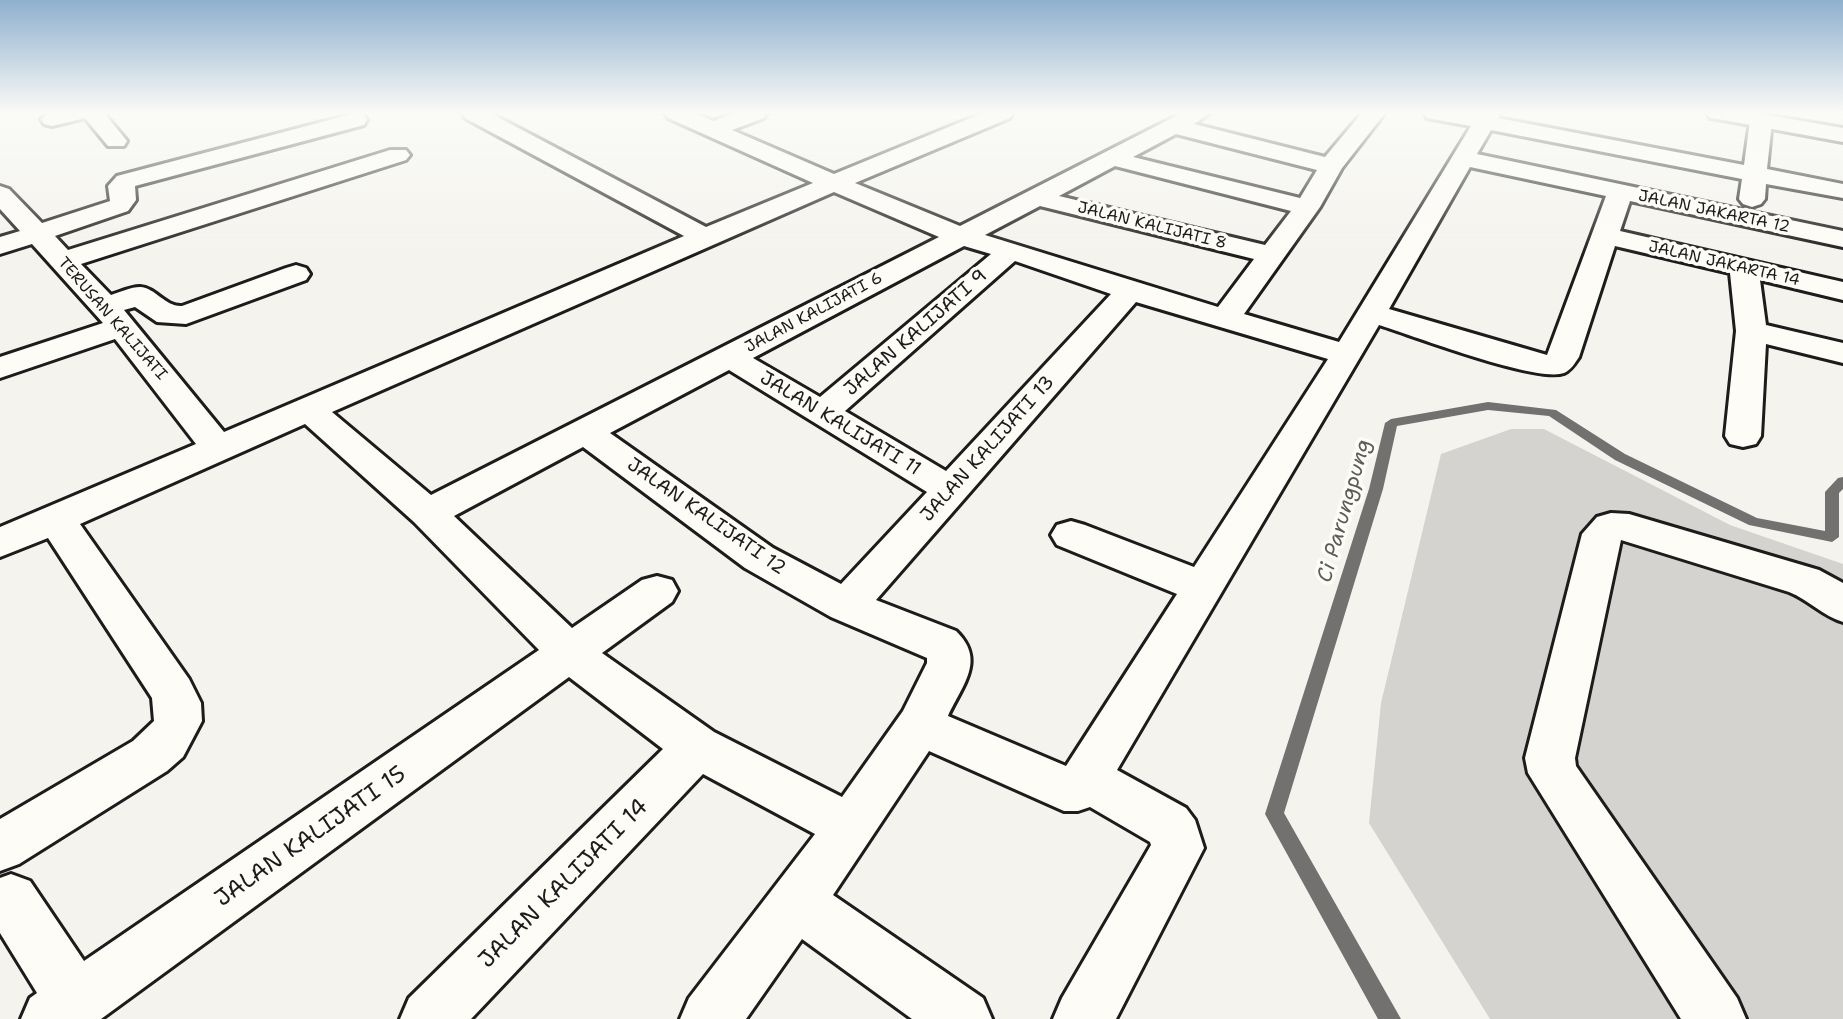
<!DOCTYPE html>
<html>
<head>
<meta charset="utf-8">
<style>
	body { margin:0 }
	canvas { display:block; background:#f4f3ee }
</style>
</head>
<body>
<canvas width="1843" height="1019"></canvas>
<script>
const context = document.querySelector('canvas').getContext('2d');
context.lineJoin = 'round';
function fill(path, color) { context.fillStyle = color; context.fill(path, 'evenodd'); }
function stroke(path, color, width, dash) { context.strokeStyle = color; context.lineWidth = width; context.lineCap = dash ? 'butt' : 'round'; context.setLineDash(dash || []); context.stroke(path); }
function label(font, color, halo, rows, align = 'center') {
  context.font = font + ' "Shantell Sans",sans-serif'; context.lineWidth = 7; context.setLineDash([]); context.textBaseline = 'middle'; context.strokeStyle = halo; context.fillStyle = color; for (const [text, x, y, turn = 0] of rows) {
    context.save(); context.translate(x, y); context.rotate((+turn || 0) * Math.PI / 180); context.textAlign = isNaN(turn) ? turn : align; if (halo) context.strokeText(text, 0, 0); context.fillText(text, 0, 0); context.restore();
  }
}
fill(new Path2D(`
	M 1511,429 L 1544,429 L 1730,525 L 1843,564 L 1843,1019 L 1490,1019 L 1369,823 L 1381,703 L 1441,454 Z`), '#d4d3cf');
fill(new Path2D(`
	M 1488,402 L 1556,410 L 1625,454 L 1757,518 L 1825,531 L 1825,492 L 1838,478 L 1843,477 L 1843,489 L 1839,493 L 1839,537 L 1832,542 L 1749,525 L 1615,460 L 1549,416 L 1488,410 L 1397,426 L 1383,489 L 1284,813 L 1401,1019 L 1378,1019 L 1265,814 L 1369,489 L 1385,423 L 1391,419 Z`), '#72716f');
const street = new Path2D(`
	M 49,113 L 104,113 L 127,141 L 124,146 L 108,146 L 85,118 L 52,126 L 44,124 L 41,119 Z
	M 356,113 L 364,115 L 367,120 L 364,125 L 135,186 L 136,200 L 128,211 L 55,236 L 68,250 L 390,150 L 406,150 L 410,155 L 406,160 L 81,264 L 111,295 C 120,292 131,287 140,287 C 156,288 165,307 182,306 L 286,268 L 296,265 L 306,268 L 310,274 L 306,280 L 186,324 L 157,322 L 135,307 L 124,310 L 224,432 L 684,236 L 465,118 L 462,113 L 490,113 L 706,227 L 813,183 L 668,118 L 665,113 L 694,113 L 713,121 L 736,113 L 767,113 L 764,118 L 732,130 L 834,174 L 983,113 L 1013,113 L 1010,118 L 855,183 L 960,226 L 1182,113 L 1210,113 L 1194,124 L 1325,157 L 1362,113 L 1385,113 L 1342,168 L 1320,207 L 1244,314 L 1339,342 L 1471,126 L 1427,118 L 1424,113 L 1501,113 L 1498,118 L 1744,165 L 1750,121 L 1753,116 L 1769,116 L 1772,121 L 1767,169 L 1843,184 L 1843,198 L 1766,184 L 1765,199 L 1761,204 L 1752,207 L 1743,204 L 1739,199 L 1742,179 L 1491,130 L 1477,154 L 1843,231 L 1843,247 L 1630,201 L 1620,231 L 1843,282 L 1843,300 L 1760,280 L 1766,325 L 1843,343 L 1843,363 L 1766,344 L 1761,436 L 1756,444 L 1743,447 L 1730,444 L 1725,436 L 1736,331 L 1730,273 L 1615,246 L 1579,357 C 1575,363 1571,370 1564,373 C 1537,383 1414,336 1379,325 L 1117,770 L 1186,808 L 1195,820 L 1204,848 L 1116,1019 L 1053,1019 L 1062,998 L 1151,845 L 1150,842 L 1090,807 L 1078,811 L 1064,811 L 929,751 L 833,895 L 983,998 L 992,1019 L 912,1019 L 802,939 L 746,1019 L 680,1019 L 689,998 L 815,834 L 703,774 L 471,1019 L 400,1019 L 409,998 L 663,749 L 569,677 L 101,1019 L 21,1019 L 30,998 L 37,993 L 0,933 L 0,878 L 11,874 L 30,881 L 84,961 L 539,650 L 414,522 L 305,424 L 80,524 L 189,679 L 201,703 L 202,721 L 183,757 L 167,771 L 19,864 L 0,871 L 0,819 L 133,741 L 154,721 L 152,698 L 48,538 L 0,557 L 0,527 L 196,444 L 115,339 L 0,378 L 0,357 L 103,323 L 32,244 L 0,254 L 0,237 L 20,231 L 0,209 L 0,186 L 9,189 L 42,223 L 110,201 L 108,186 L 117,176 ZM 1176,134 L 1317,170 L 1300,198 L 1133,157 ZM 1115,166 L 1291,211 L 1265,245 L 1059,196 ZM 1470,167 L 1606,196 L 1547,355 L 1389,309 ZM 834,192 L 939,237 L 431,495 L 332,412 ZM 1040,206 L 1254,259 L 1218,307 L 985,235 ZM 964,246 L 991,254 L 820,397 L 753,358 ZM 1015,261 L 1111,294 L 946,471 L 845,411 ZM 1136,302 L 1328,359 L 1194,567 L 1085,525 L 1071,521 L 1057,525 L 1051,535 L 1057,545 L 1177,594 L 1066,766 L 948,716 C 963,684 986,660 956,631 L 876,600 ZM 729,370 L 927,492 L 841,584 L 773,548 L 610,433 ZM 583,447 L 745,568 L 831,617 L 927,658 L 927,663 L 903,711 L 842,797 L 714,732 L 602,653 L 672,602 L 678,591 L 672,580 L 657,576 L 642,580 L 572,628 L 454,516 Z
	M 1611,513 L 1629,514 L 1819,570 L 1843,583 L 1843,622 C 1823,616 1809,600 1789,592 L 1621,540 L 1575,758 L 1576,766 L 1737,998 L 1746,1019 L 1681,1019 L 1528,773 L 1525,758 L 1582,534 L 1597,517 Z`);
const primary = new Path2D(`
	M 1707,113 L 1756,113 L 1843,128 L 1843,142 L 1718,119 L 1710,118 Z`);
stroke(street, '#1c1c1c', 6);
stroke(primary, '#1c1c1c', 6);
fill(street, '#fdfcf7');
fill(primary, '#fdfcf7');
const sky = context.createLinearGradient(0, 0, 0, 256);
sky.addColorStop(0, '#8fb0ce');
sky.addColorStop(0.44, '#fafaf7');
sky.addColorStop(1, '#fafaf700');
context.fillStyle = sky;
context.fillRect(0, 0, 1843, 256);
label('16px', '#1c1c1c', '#fdfcf7', [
	["JALAN JAKARTA 12",1714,212,12],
	["JALAN KALIJATI 8",1152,226,14],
	["JALAN JAKARTA 14",1724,264,13],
	["JALAN KALIJATI 6",814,313,-28],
	["TERUSAN KALIJATI",112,319,49]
]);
label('19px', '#1c1c1c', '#fdfcf7', [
	["JALAN KALIJATI 9",916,333,-41],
	["JALAN KALIJATI 11",840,424,31],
	["JALAN KALIJATI 13",988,449,-48],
	["JALAN KALIJATI 12",706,517,35]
]);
label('italic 21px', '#5c5c5a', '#fdfcf7', [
	["Ci Parungpung",1345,511,-74]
]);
label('23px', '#1c1c1c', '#fdfcf7', [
	["JALAN KALIJATI 15",311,837,-35],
	["JALAN KALIJATI 14",564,884,-45]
]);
</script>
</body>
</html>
